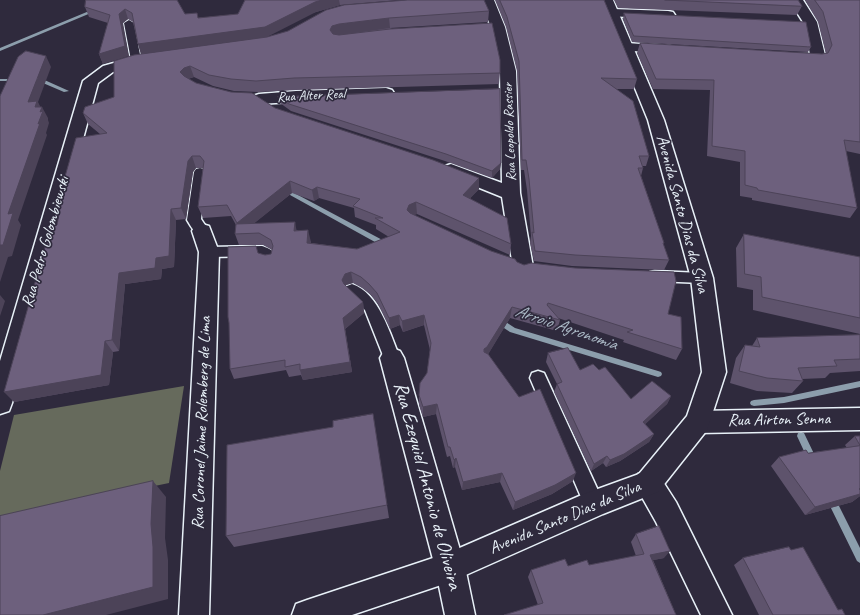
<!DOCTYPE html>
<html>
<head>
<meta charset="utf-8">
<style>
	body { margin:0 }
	canvas { display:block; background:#2f2a3d }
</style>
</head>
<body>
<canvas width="860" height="615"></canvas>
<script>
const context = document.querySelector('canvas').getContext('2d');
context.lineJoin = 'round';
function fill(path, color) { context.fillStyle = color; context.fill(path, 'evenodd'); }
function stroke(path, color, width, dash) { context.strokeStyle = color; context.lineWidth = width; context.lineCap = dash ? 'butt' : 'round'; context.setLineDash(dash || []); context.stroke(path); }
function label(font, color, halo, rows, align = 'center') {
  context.font = font + ' Caveat,sans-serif'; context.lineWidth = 3.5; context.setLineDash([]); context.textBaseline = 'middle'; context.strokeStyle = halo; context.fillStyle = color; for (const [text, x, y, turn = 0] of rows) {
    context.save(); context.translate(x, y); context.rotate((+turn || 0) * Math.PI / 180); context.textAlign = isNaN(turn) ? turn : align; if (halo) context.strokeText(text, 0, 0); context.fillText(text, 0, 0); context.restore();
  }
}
fill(new Path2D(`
	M 184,386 L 169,483 L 0,518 L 0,471 L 14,415 Z`), '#666a5c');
fill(new Path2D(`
	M 94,9 L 98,10 L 0,51 L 0,48 Z
	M 36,78 L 40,78 L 69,91 L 64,92 L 36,80 Z
	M 0,79 L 16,79 L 18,80 L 16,81 L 0,81 Z
	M 283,187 L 388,243 L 389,245 L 388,247 L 384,247 L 281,190 L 280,189 Z
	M 498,317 L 515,328 L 658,371 L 661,372 L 662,374 L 661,376 L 658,377 L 510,332 L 495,322 L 494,320 L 495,318 Z
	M 860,381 L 860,387 L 784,403 L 754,406 L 751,405 L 750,403 L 751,401 L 754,400 L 784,397 Z
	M 801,432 L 804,433 L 816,458 L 817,461 L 816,464 L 813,465 L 810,464 L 797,436 L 798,433 Z
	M 831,495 L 834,496 L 860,548 L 860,563 L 857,561 L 828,502 L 827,499 L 828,496 Z`), '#8c9eac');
const lane = new Path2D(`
	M 129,20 L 134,23 L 141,60 L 136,63 L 131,60 L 124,23 Z
	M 200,168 L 204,169 L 206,172 L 201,219 L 209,231 L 207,234 C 196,237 192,228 187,220 L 194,172 L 196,169 Z
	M 262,246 C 271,249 279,253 273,264 L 268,265 L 263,264 L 260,256 L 209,257 L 204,256 L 202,252 L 204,248 L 209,247 Z
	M 655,271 L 702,273 L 707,274 L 709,278 L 707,282 L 702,283 L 655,281 L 650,280 L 648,276 L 650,272 Z
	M 352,284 C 379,293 390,334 400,358 L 398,363 L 392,365 L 386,363 L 365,310 L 347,294 L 345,290 L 347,286 Z
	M 538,371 L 544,373 L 601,497 L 603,504 L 601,511 L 594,513 L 587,511 L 530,378 L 532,373 Z`);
const street = new Path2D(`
	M 480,0 L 494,0 L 505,27 L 516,71 L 520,193 L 533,267 L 530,272 L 523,275 L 516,272 L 513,267 L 502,197 L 445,174 L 442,170 L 445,166 L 451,164 L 502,183 L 500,71 L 491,27 Z
	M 789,0 L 803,0 L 817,22 L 825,55 L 822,62 C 812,65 798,64 788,61 L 786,58 L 788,55 L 810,54 L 803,22 Z
	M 613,9 L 668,11 L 673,12 L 675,15 L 673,18 L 668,19 L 608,16 L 606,13 L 608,10 Z
	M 627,43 L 669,46 L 674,47 L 676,50 L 674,53 L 669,54 L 622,50 L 620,47 L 622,44 Z
	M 142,55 L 147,56 L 149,59 L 147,62 L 113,72 L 98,83 L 12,403 L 9,411 L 0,414 L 0,361 L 83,81 L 103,66 Z
	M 386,88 L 392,90 L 394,93 L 392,96 L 259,104 L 253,102 L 251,99 L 253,96 L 259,94 L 296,91 Z
	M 202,224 L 209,226 L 219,252 L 209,615 L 179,615 L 199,252 L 192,231 L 195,226 Z
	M 392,348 L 400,351 L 404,358 L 465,567 L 475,615 L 445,615 L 435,567 L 380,358 L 384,351 Z
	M 860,408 L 860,430 L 698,433 L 689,430 L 685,422 L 689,414 L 698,411 Z
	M 648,470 L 658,474 L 676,502 L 732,615 L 701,615 L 656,522 L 634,483 L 638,474 Z`);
const secondary = new Path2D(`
	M 599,0 L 613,0 L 664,120 L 713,278 L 726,372 L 707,430 L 658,492 L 603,514 L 450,582 L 352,615 L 292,615 L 296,604 L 307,600 L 448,553 L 584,494 L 639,474 L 687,416 L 702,372 L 691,278 L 648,120 Z`);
stroke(lane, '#e8f1f8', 3);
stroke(street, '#e8f1f8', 3);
stroke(secondary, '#e8f1f8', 3);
fill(lane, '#2f2a3d');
fill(street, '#2f2a3d');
fill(secondary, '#2f2a3d');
fill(new Path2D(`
	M 86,0 L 185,14 L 198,18 L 238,14 L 245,0 L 399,0 L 340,5 L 316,12 L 141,54 L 138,44 L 133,22 L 128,19 L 123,23 L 103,64 L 99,54 L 108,23 L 89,17 L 85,7 Z
	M 408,0 L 489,11 L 488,22 L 390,28 L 500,73 L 499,84 L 296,90 L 259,92 L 234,91 L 213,86 L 194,77 L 188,79 L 196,83 L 275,108 L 479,178 L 479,189 L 470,198 L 511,244 L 510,255 L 417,214 L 413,215 L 491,251 L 524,265 L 668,314 L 682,349 L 676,360 L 623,342 L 624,340 L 558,318 L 560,320 L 557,331 L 510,318 L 488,354 L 573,481 L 552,494 L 513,510 L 500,482 L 462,490 L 455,467 L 453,468 L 450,456 L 447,457 L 436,414 L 423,417 L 419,405 L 419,395 L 427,373 L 430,350 L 424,325 L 403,332 L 400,325 L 390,329 L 378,304 L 371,295 L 362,288 L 353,283 L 346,285 L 346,286 L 363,302 L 364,313 L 345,329 L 352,372 L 303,380 L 301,375 L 289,377 L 286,370 L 234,379 L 230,369 L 258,253 L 265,255 L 271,254 L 272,250 L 263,245 L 239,245 L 235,234 L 236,225 L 231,216 L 203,218 L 198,207 L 203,168 L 196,168 L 193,172 L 186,219 L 176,220 L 174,267 L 162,269 L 161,279 L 125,284 L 119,351 L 113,352 L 109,385 L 14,402 L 57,225 L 100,134 L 88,124 L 83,113 L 114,97 L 114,61 L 267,37 ZM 292,193 L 314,201 L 319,198 L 354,208 L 355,217 L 376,225 L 376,229 L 389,237 L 357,249 L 311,243 L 311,242 L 297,230 L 254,223 Z
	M 495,0 L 604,0 L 637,79 L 634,89 L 616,89 L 649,156 L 646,166 L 643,166 L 643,168 L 641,176 L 664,243 L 663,244 L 669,260 L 664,270 L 572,266 L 534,261 L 530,243 L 531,236 L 527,190 L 524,170 L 521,170 L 517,71 L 506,27 Z
	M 614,0 L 798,0 L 802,6 L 797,15 L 618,8 Z
	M 805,0 L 860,0 L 860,154 L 846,151 L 857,208 L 850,218 L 752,200 L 752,198 L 740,196 L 740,162 L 707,156 L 710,90 L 653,89 L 637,53 L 640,43 L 822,54 L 826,54 L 818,22 Z
	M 624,13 L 811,47 L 808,52 L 632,42 L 623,19 Z
	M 278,97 L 501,163 L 500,169 L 492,178 L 445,161 L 291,111 L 280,103 Z
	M 744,234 L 860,257 L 860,334 L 753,310 L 753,290 L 737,287 L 736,248 Z
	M 860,335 L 860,371 L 830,373 L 825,378 L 802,379 L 803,381 L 792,393 L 757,391 L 730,383 L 736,358 L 745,345 L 752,346 L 757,338 Z
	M 548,353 L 580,370 L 599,370 L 631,399 L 671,396 L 667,404 L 645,424 L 654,434 L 649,442 L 620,461 L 606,467 L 603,463 L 591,471 L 554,392 L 557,384 L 546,362 Z
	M 333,427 L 387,505 L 389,518 L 234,547 L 226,536 Z
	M 855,436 L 860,436 L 860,496 L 852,502 L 805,515 L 771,466 L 779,457 L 847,448 L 845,445 Z
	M 636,534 L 664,558 L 653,560 L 676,615 L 538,605 L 528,577 L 531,570 L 568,566 L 589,565 L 636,556 L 631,542 Z
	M 791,550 L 838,610 L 845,615 L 759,615 L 734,565 L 743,558 Z`), '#5e536c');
fill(new Path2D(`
	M 322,0 L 339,0 L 340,5 L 316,12 L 267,37 L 141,54 L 138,44 Z
	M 125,9 L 128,19 L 123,23 L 129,56 L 103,64 L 99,54 L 119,14 Z
	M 389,18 L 390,28 L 334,36 L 330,30 L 332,26 L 339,24 Z
	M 46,56 L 51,67 L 38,102 L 41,108 L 42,107 L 48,118 L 48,120 L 49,123 L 46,133 L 47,135 L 18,220 L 21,225 L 12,256 L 8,257 L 0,282 L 0,245 L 28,102 Z
	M 190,66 L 194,77 L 187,79 L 184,83 L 180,72 L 184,68 Z
	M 192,156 L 196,168 L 193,172 L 186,219 L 181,208 L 188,161 Z
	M 501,163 L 500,169 L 492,178 L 492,171 Z
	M 479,178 L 479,189 L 463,206 L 463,195 Z
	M 290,181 L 292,193 L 241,234 L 237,223 Z
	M 317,187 L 319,198 L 314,201 L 312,190 Z
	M 416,202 L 417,214 L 410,216 L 407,210 L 409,205 Z
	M 171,209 L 176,220 L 174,267 L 162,269 L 161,279 L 125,284 L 119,351 L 112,340 L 119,273 L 156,258 Z
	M 295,222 L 297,233 L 294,231 Z
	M 308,230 L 311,242 L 310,254 L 307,243 Z
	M 351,272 L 353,283 L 346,285 L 344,291 L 342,280 L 345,274 Z
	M 0,295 L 5,301 L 0,316 Z
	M 363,302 L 364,313 L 345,329 L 352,372 L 303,380 L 300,370 L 343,318 Z
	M 512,307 L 510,318 L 486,358 L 484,349 Z
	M 399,315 L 400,325 L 390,329 L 389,318 Z
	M 424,315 L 424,325 L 403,332 L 402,321 Z
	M 105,341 L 113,352 L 109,385 L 14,402 L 4,392 Z
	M 671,396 L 667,404 L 639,430 L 643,422 Z
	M 437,404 L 436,414 L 423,417 L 423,407 Z
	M 654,434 L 649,442 L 620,461 L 606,467 L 610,460 Z
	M 607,456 L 603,463 L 591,471 L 594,464 Z
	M 456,458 L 455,467 L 453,468 L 454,460 Z
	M 502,473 L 500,482 L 462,490 L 463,482 Z
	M 576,473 L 573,481 L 552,494 L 513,510 L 515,502 Z
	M 153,481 L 166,497 L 165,538 L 168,560 L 168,599 L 106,615 L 43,615 L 151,524 Z
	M 860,494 L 860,496 L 852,502 L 805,515 L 815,507 Z
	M 670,551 L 664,558 L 644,562 L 650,555 Z`), '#4c4358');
const building = new Path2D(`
	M 86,0 L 177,0 L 185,14 L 197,13 L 198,18 L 238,14 L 245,0 L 322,0 L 315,2 L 265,27 L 138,44 L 132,13 L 125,9 L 119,14 L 125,46 L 99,54 L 110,15 L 85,7 Z
	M 408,0 L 484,0 L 489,11 L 389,18 L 339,24 L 332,26 L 330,30 L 333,34 L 339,35 L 390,29 L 492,23 L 500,60 L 500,73 L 294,78 L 256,81 L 231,79 L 209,75 L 190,66 L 184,68 L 180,72 L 184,76 L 196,83 L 231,92 L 252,93 L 275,108 L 433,160 L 479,178 L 463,195 L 507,218 L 511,244 L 416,202 L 409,205 L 407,210 L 410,213 L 491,251 L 515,259 L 517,262 L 524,265 L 531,263 L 575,268 L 674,272 L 676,281 L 668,314 L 681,317 L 682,349 L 627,332 L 633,330 L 548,303 L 547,305 L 560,320 L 512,307 L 487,347 L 484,349 L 484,352 L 488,354 L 519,397 L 540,389 L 576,473 L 555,485 L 515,502 L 502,473 L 463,482 L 456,458 L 454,460 L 450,447 L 448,447 L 437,404 L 423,407 L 419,395 L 420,383 L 427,373 L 431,343 L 424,315 L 402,321 L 399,315 L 389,318 L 377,293 L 369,284 L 361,277 L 351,272 L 345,274 L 342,280 L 344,284 L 363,302 L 343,318 L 350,362 L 300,370 L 300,364 L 285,367 L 285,360 L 230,369 L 229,323 L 228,317 L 228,247 L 256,246 L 258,253 L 265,255 L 271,254 L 273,246 L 271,240 L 259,233 L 235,234 L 236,224 L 295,222 L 294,231 L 308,230 L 307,243 L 357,249 L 400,232 L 375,218 L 383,218 L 353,206 L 360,199 L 317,187 L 312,190 L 290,181 L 237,223 L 227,205 L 198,207 L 204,161 L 200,156 L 192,156 L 188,161 L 181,208 L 171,209 L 169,256 L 156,258 L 155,268 L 119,273 L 112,340 L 105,341 L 101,375 L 4,392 L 51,226 L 57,225 L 65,180 L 64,180 L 76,138 L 107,133 L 83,113 L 85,107 L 114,97 L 114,61 L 134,55 L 267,37 L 288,31 L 326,10 L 344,5 Z
	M 500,0 L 604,0 L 637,79 L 601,78 L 633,101 L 649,156 L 639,156 L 643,168 L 638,168 L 664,243 L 663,243 L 669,260 L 575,255 L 535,251 L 532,232 L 534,233 L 529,179 L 526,160 L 522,160 L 519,61 L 507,17 Z
	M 665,0 L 798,0 L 802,6 Z
	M 815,0 L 860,0 L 860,142 L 844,140 L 857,208 L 758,190 L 757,188 L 745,185 L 745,151 L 712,146 L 714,80 L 656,79 L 640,43 L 822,54 L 828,53 L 832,45 L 823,12 Z
	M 624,13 L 806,22 L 811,47 L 634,36 Z
	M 26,51 L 46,56 L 28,102 L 37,101 L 35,107 L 42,107 L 40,112 L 43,111 L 38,124 L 40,123 L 8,214 L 13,213 L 3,245 L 0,245 L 0,96 L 18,57 Z
	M 500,89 L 501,163 L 492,171 L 446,154 L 289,104 L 278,97 Z
	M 744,234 L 860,257 L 860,318 L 762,297 L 761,277 L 745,274 Z
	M 860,335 L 860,359 L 834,360 L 837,366 L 798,368 L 803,381 L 767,378 L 739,371 L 745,345 L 760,347 L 757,338 Z
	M 568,348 L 580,370 L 593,364 L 599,370 L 605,367 L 631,399 L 652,381 L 671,396 L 643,422 L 654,434 L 624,454 L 610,460 L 607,456 L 594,464 L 557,384 L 562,382 L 548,353 Z
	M 373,414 L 387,505 L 226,536 L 227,445 L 333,427 L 333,421 Z
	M 855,436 L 860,436 L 860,445 Z
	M 860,446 L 860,488 L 859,489 L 860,490 L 860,494 L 815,507 L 779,457 L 806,450 L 808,453 Z
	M 153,481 L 151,524 L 153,547 L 153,587 L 43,615 L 0,615 L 0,516 Z
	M 659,526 L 670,551 L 650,555 L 676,615 L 504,615 L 543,603 L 531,570 L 565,559 L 568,566 L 587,560 L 589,565 L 644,554 L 636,534 Z
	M 789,547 L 791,550 L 803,547 L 838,610 L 842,609 L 845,615 L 773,615 L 743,558 Z`);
fill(building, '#6d607d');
stroke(building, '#4c4358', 1);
label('14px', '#e8f1f8', '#2f2a3d', [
	["Rua Alter Real",311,96,-3],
	["Rua Leopoldo Rassier",510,132,-92]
]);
label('17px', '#e8f1f8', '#2f2a3d', [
	["Avenida Santo Dias da Silva",682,214,75],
	["Rua Pedro Golombiewski",46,242,-74],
	["Rua Airton Senna",779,420,-1],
	["Rua Coronel Jaime Rolemberg de Lima",202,423,-88],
	["Avenida Santo Dias da Silva",565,518,-23]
]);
label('italic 18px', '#abb9c6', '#2f2a3d', [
	["Arroio Agronomia",566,328,19]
]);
label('20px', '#e8f1f8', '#2f2a3d', [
	["Rua Ezequiel Antonio de Oliveira",427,486,75]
]);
</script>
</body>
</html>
